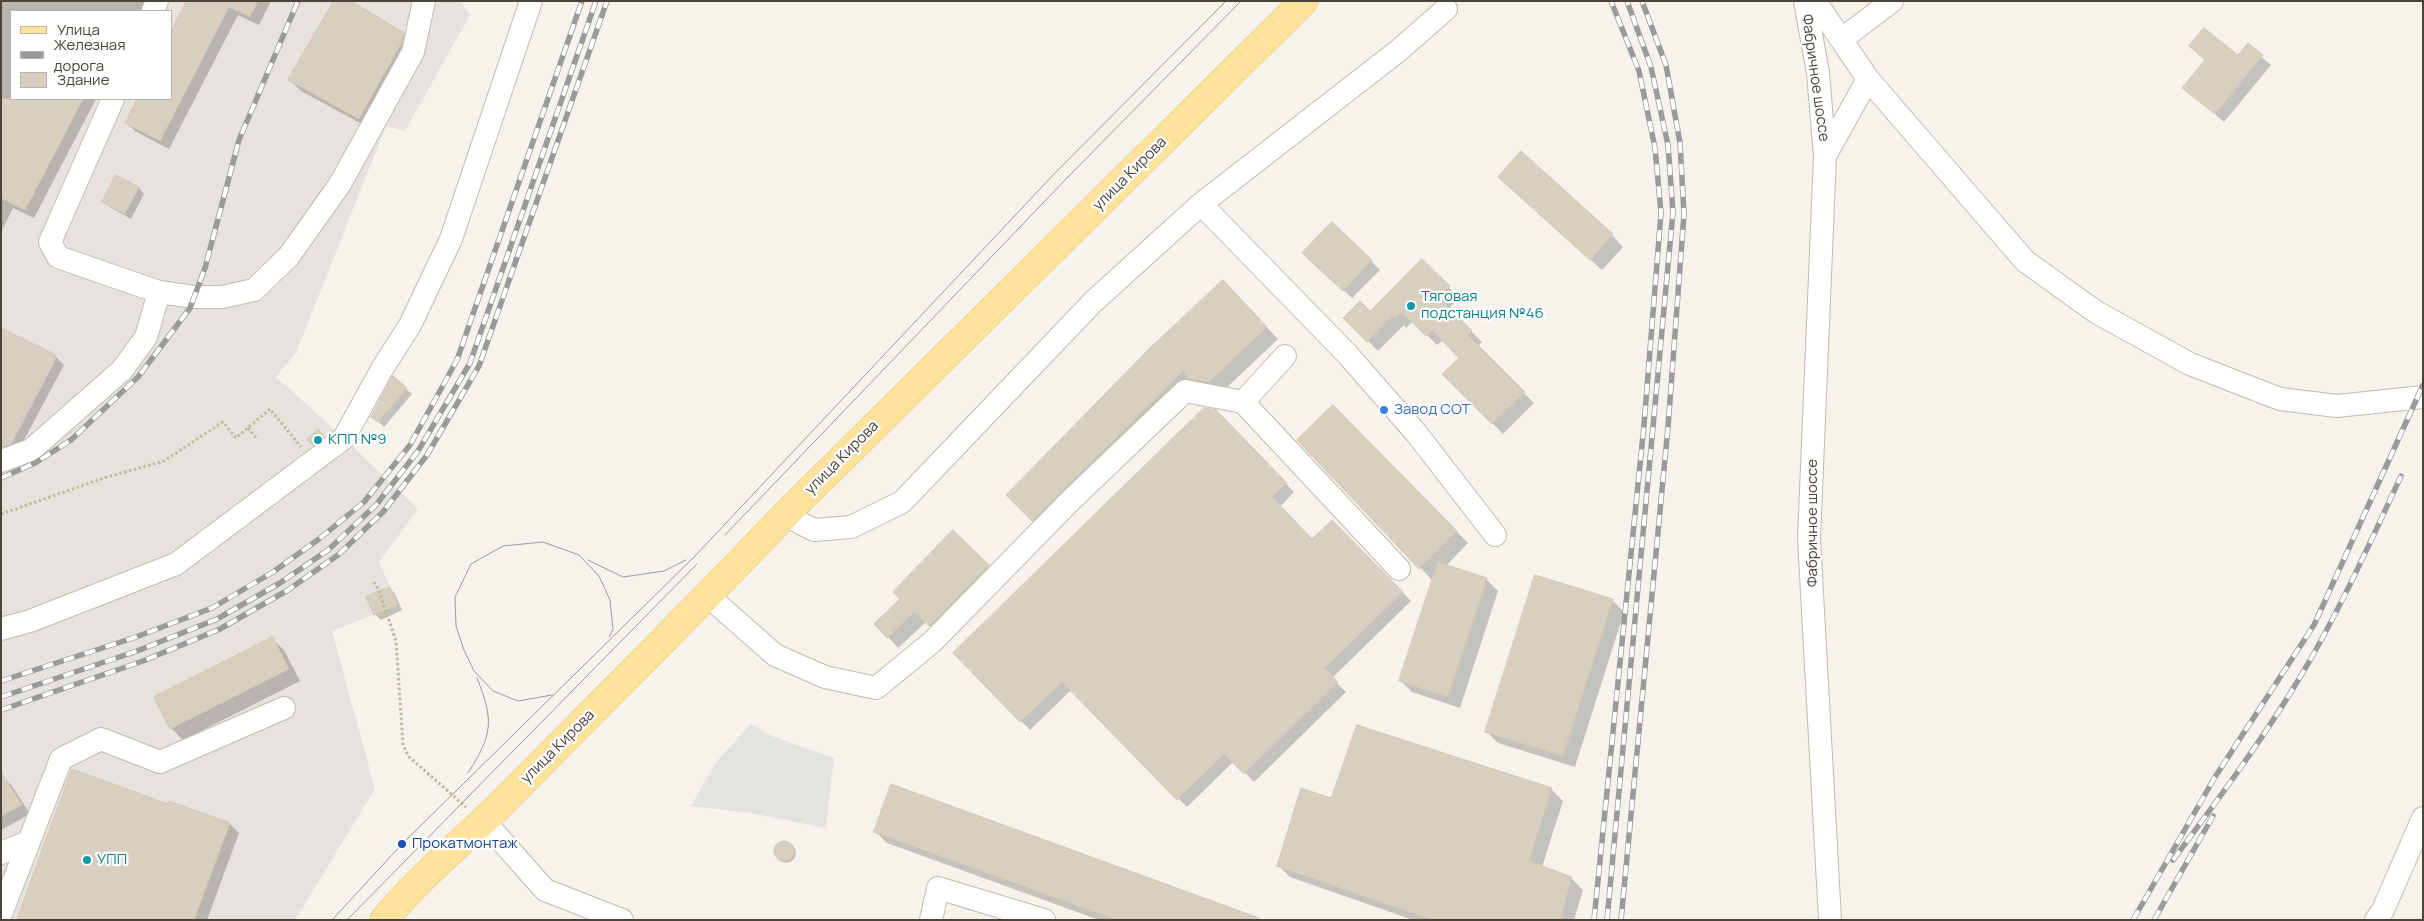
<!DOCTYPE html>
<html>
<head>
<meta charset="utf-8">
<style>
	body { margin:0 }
	#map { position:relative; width:2424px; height:921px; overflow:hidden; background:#f6f3ec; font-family:Manrope,sans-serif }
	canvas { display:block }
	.frame { position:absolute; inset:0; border:2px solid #4b4439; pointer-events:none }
	.legend { position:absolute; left:10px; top:10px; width:162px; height:90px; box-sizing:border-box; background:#fff; border:1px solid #b7b4b0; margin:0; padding:6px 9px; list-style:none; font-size:15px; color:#4b4439 }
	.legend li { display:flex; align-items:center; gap:10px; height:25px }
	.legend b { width:25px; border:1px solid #b7b4b0 }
</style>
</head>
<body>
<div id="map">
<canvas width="2424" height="921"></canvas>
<div class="frame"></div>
<ul class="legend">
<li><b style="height:6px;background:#ffe39c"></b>Улица</li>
<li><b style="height:6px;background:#9a9a9a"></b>Железная дорога</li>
<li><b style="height:14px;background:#d8cfc1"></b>Здание</li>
</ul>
</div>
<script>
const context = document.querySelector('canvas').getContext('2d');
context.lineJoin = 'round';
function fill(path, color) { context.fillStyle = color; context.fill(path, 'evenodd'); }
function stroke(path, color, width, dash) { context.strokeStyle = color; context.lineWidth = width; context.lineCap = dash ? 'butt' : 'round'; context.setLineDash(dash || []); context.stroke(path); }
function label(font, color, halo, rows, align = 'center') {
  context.font = font + ' Manrope,sans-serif'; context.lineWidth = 4.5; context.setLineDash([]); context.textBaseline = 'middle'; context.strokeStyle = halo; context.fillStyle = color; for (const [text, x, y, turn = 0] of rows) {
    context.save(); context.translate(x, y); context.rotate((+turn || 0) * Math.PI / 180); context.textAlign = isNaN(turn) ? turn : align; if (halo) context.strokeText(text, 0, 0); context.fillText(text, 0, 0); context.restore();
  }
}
fill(new Path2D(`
	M 1,1 L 460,1 L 470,15 L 405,131 L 386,126 L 296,353 L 276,377 L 344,438 L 418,509 L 379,562 L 398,605 L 332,631 L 375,789 L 295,920 L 1,920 ZM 11,11 L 171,11 L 171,99 L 11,99 Z`), '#e6e2dd');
fill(new Path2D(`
	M 751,724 L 772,736 L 834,758 L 826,828 L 751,813 L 691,806 L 716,762 Z`), '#e5e3e0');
fill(new Path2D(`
	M 1,1 L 146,1 L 141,11 L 11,11 L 11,99 L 96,99 L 34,218 L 13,208 L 1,232 Z
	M 189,1 L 271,1 L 259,25 L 238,15 L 169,149 L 135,131 L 126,122 L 138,99 L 171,99 Z
	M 403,34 L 415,46 L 371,129 L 301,91 L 289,79 Z
	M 2248,45 L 2271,65 L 2224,122 L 2184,88 L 2206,61 L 2190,46 L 2238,57 Z
	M 117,177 L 139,188 L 144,194 L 131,219 L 110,207 L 104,202 Z
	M 1511,188 L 1612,235 L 1623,247 L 1602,270 Z
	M 1422,260 L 1459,298 L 1448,309 L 1482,342 L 1477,347 L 1534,403 L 1503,434 L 1444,374 L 1461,358 L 1443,340 L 1437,345 L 1413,321 L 1406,328 L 1404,325 L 1378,351 L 1345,318 L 1370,312 Z
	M 1313,261 L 1371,261 L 1380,270 L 1352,298 Z
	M 1235,294 L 1278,339 L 1221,393 L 1195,382 L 1045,532 L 1008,495 Z
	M 1,329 L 55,356 L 64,365 L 17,453 L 9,449 L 56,358 L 53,358 L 7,448 L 1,445 Z
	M 406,389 L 412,394 L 384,427 L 372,416 Z
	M 1333,407 L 1468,543 L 1446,566 L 1486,579 L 1498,591 L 1460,708 L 1412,692 L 1400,680 L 1433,581 L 1299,440 Z
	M 1215,411 L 1294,492 L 1280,507 L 1312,540 L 1332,521 L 1411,601 L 1332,678 L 1346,692 L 1254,782 L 1234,761 L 1187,807 L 1071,690 L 1030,730 L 955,653 Z
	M 318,431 L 329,443 L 319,450 L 309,440 Z
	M 953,532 L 999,577 L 941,637 L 926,622 L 898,648 L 876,624 L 902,599 Z
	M 390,588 L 395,594 L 402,610 L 381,620 L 375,614 Z
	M 1612,600 L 1624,612 L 1575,767 L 1498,743 L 1486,731 Z
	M 272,639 L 284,650 L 300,681 L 183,740 L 171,728 Z
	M 3,777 L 12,786 L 30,814 L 1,830 L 1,778 Z
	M 1551,789 L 1563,801 L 1542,867 L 1571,878 L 1583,890 L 1574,920 L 1413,920 L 1290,877 L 1278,865 L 1332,800 Z
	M 169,805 L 230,824 L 239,833 L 207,920 L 18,920 Z
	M 875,831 L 1256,920 L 1099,920 L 887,843 Z
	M776 853a10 10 0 1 1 20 0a10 10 0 1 1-20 0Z`), '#0003');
const building = new Path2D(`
	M 187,1 L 258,1 L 250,17 L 229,7 L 160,141 L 125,123 L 137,99 L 171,99 L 171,32 Z
	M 334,1 L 351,1 L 404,33 L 402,42 L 359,119 L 288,80 Z
	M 2204,28 L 2238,55 L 2248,43 L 2263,55 L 2215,114 L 2182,88 L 2205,60 L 2189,46 Z
	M 1,99 L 83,99 L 25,210 L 1,198 Z
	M 1521,151 L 1613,234 L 1590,260 L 1498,177 Z
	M 116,175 L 139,187 L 125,214 L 102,202 Z
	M 1332,222 L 1372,260 L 1343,291 L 1302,253 Z
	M 1422,259 L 1450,286 L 1439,297 L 1472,331 L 1468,335 L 1525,392 L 1492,424 L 1442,374 L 1459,358 L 1432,330 L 1426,336 L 1402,312 L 1395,318 L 1392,316 L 1367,342 L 1343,318 L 1360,301 L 1370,311 Z
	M 1223,280 L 1267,327 L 1209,382 L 1190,379 L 1183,371 L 1032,521 L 1006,495 L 1151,347 Z
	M 1,328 L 56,355 L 11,444 L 1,447 Z
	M 393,376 L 407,388 L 378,422 L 371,417 Z
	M 1333,405 L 1457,531 L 1419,569 L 1297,440 Z
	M 1204,408 L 1216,410 L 1287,483 L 1272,497 L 1312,539 L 1332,520 L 1403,592 L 1325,668 L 1338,682 L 1244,774 L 1224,754 L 1177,800 L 1062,682 L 1020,722 L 953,653 Z
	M 318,429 L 324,436 L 313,445 L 307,440 Z
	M 953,530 L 989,565 L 929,626 L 914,612 L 887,638 L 874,624 L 900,599 L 893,592 Z
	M 1438,562 L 1487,578 L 1448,697 L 1399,681 Z
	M 1535,575 L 1613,599 L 1563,756 L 1485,732 Z
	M 390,587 L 398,605 L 374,615 L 366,597 Z
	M 273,637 L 289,669 L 170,729 L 154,697 Z
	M 1357,725 L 1552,788 L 1529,861 L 1572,877 L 1560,920 L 1433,920 L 1277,866 L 1301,788 L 1331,798 Z
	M 72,769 L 168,804 L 169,801 L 230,823 L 194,920 L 17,920 Z
	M 1,772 L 22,805 L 1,816 Z
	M 891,784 L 1259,918 L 1259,920 L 1117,920 L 874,832 Z
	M774 851a10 10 0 1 1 20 0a10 10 0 1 1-20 0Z`);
fill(building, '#d8cfc1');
stroke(building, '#d3c7b4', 1);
const minor = new Path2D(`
	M 1805,1 L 1818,73 L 1825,156
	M 1815,1 L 1868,79 L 2025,261 L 2096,312 L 2190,364 L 2280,399 L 2337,406 L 2423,397
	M 153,11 L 157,1
	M 1842,39 L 1892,1
	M 113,99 L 50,242 L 58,257 L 159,292 L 194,297 L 222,297 L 254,290 L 289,256 L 340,184 L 413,52 L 424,1
	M 1201,204 L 1348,355 L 1417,434 L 1495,535
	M 1243,402 L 1285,356
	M 1,461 L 31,450 L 122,370 L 146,337 L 159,292
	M 785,515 L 814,530 L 851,527 L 902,502 L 1093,302 L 1201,204 L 1398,51 L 1446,9
	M 708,596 L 775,655 L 825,677 L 876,688 L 932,642 L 1070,501 L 1185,391 L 1243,402 L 1399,569
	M 1,629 L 30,621 L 176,564 L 344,438 L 382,369 L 410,325 L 451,239 L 531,1
	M 484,821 L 545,890 L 622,920
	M 1,853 L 28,842
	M 1,914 L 61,759 L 101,739 L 160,762 L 284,708
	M 931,920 L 938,888 L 1044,920
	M 1830,920 L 1809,538 L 1825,156 L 1868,79
	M 2376,920 L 2383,910 L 2423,818`);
const major = new Path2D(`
	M 384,920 C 420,876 465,840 505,800 C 599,705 693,612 785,515 L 1304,1`);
stroke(minor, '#c2bbae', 24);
stroke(major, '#e6c16a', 29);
stroke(new Path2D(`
	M 248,428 L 257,439
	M 1,514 L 107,477 L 164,461 L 223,422 L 236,438 L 270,409 L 301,447
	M 374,582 L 379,591 L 396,641 L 403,744 L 408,756 L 466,807`), '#c4b79f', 3, [2.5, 2.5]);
stroke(minor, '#fff', 22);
stroke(major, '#ffe39c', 28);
stroke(new Path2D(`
	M 725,535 L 1066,179 L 1241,1
	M 588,560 L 623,577 L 664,571 L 686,560
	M 552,695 L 518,701 L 493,691 L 474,671 L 464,650 L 456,626 L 455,597 L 471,564 L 503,546 L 543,542 L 579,555 L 599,576 L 610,600 L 613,629 L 609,637
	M 468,773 C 493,734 494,721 477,678
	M 332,920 L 402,844 L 695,556 L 1054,174 L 1226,1
	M 347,920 L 697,564`), '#9a9a9a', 1);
const rail = new Path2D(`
	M 1,478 L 35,463 L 71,440 L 138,377 L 190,308 L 205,268 L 239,140 L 298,1
	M 1,681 L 136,637 L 212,608 L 273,572 L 319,539 L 364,502 L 410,445 L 457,360 L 582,1
	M 1,697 L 137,651 L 217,619 L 280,583 L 328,550 L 376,505 L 418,451 L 470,363 L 596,1
	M 1,710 L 143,661 L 220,629 L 288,590 L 338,555 L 383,512 L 427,455 L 479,366 L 607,1
	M 2173,860 C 2217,801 2261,742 2299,679 C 2338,614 2369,545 2401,476
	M 1594,920 L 1644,425 L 1661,213 L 1655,148 L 1639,71 L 1611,1
	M 1607,920 L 1673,212 L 1668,145 L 1651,67 L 1627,1
	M 1621,920 L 1668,427 L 1684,214 L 1680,143 L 1666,65 L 1642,1
	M 2133,920 L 2215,777 L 2314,625 L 2423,385
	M 2154,920 L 2213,816`);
stroke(rail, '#9a9a9a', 5.5);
stroke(rail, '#fff', 4, [11]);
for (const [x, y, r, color] of [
	[1411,306,5,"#0f9aa8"],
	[1384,410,5,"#3f7fe0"],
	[318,440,5,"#0f9aa8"],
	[402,844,5,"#1a4fb4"],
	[87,860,5,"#0f9aa8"]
]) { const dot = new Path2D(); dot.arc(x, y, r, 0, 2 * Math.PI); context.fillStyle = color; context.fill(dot); stroke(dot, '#fff', 2); }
label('15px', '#4b4439', '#fff', [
	["Фабричное шоссе",1815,78,82],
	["улица Кирова",1130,174,-45],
	["улица Кирова",842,458,-45],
	["Фабричное шоссе",1813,523,-90],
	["улица Кирова",558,747,-45]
]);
label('15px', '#0d838f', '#fff', [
	["Тяговая",1421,297],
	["подстанция №46",1421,314],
	["КПП №9",328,440],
	["УПП",97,860]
], 'left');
label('15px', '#366cbe', '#fff', [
	["Завод СОТ",1394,410]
], 'left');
label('15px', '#164399', '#fff', [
	["Прокатмонтаж",412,844]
], 'left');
</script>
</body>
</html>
